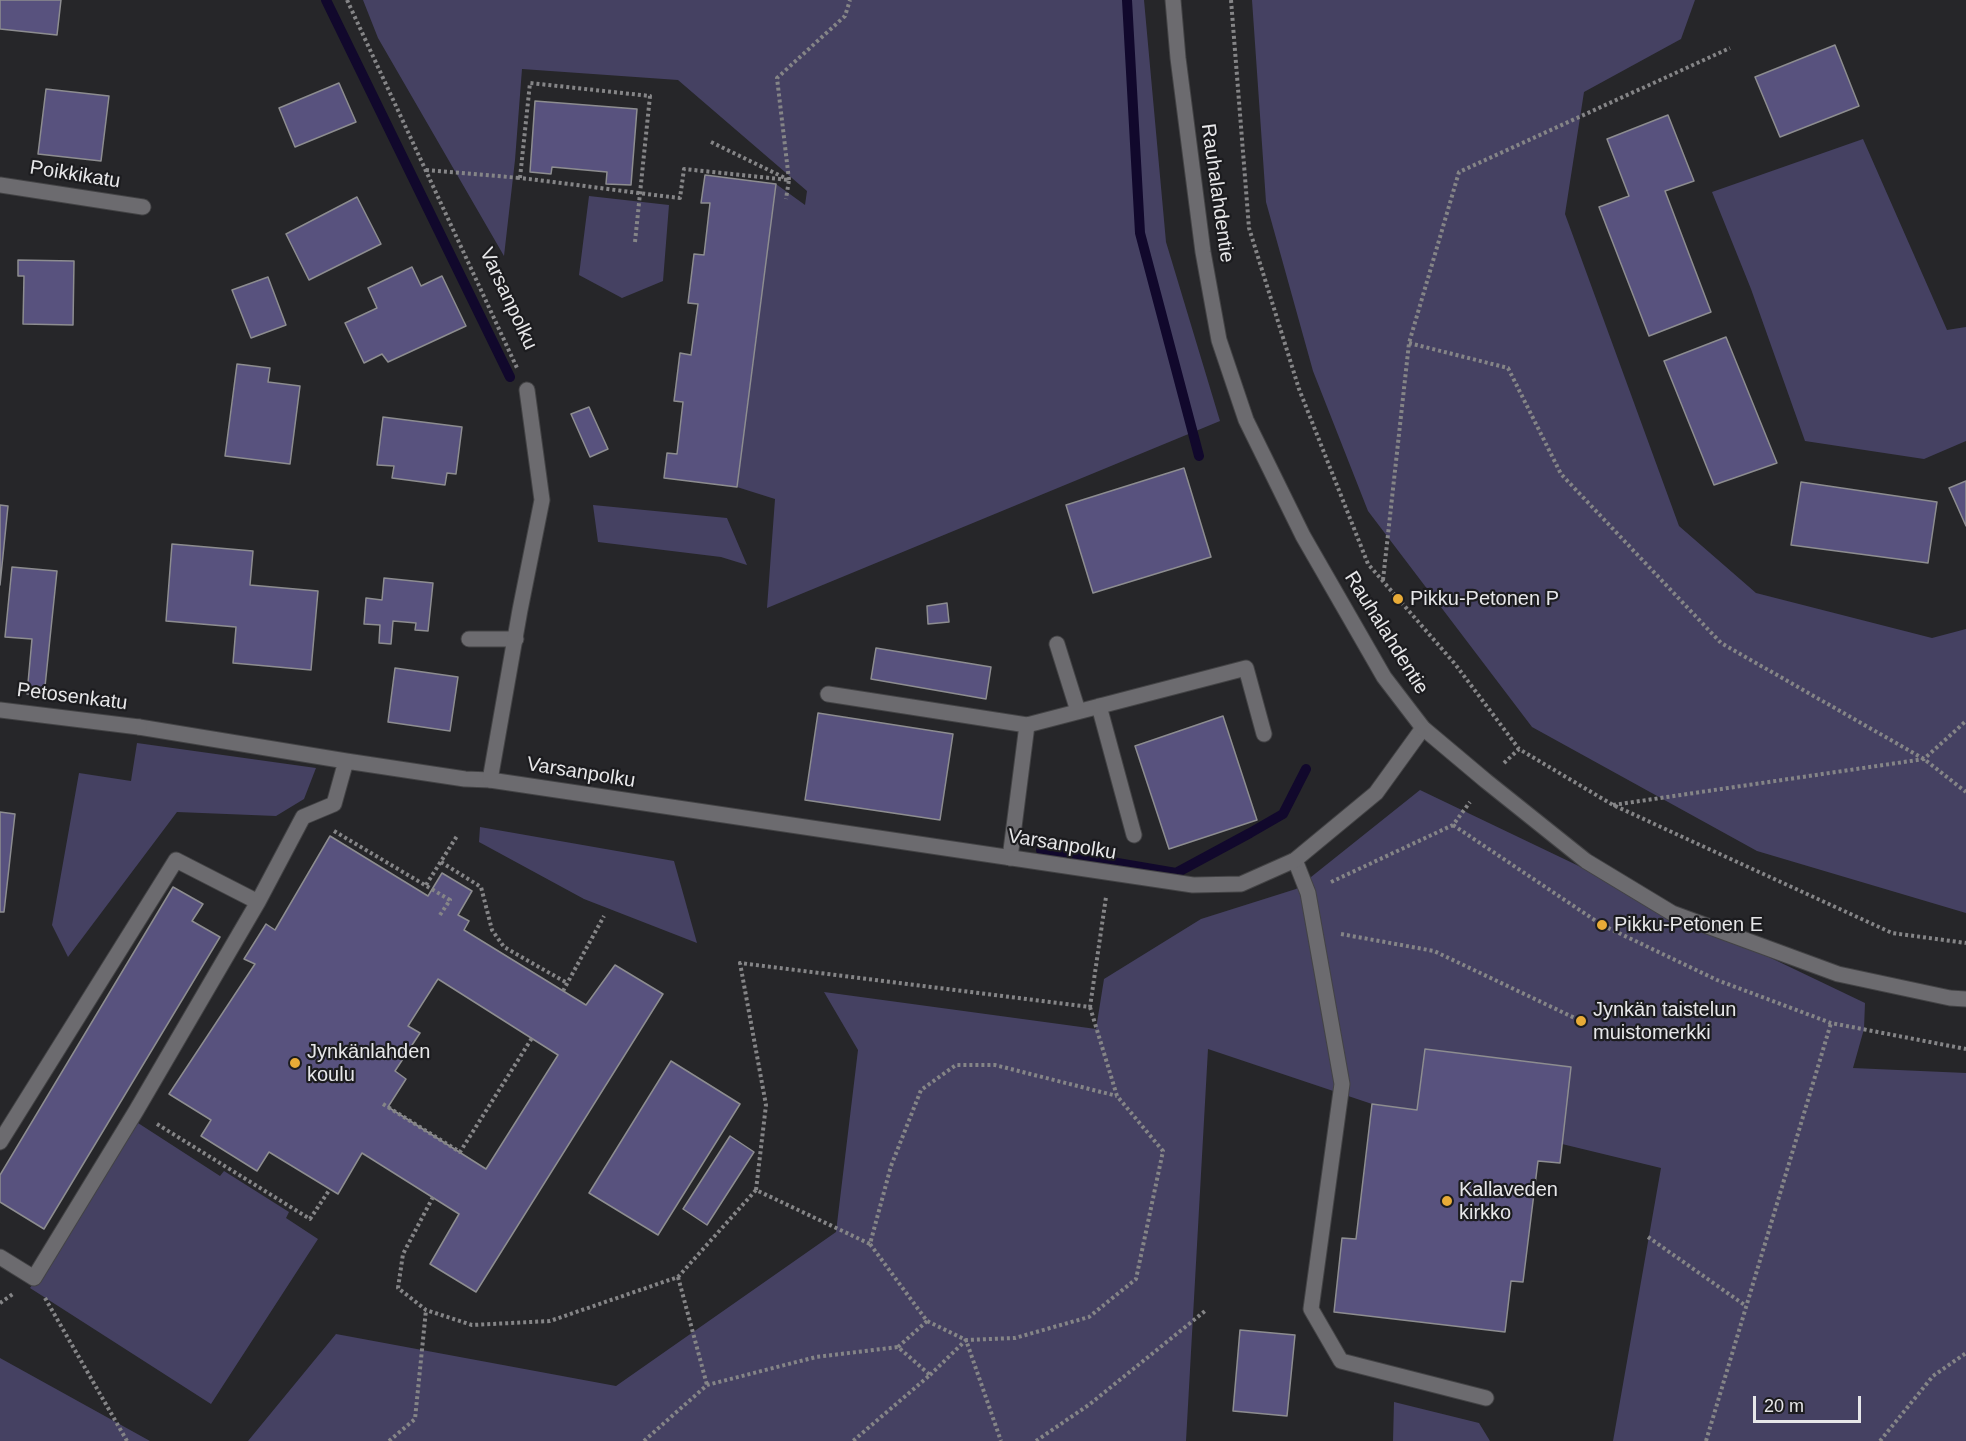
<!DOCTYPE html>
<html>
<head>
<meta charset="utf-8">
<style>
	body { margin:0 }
	#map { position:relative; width:1966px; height:1441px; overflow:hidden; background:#262629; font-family:Helvetica,sans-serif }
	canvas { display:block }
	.scale { position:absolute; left:1753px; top:1396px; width:108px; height:27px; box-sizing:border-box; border:3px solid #e7e7e9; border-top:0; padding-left:8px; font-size:18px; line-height:21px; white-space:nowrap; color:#e7e7e9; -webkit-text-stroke:4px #1c1c1f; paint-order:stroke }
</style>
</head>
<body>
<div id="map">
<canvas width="1966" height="1441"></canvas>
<div class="scale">20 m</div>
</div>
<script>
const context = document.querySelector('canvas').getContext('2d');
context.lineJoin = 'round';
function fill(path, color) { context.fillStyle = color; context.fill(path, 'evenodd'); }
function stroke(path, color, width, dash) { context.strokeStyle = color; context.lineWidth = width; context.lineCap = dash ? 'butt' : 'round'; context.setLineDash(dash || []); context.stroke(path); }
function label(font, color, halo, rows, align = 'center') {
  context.font = font + ' Helvetica,sans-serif'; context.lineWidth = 4.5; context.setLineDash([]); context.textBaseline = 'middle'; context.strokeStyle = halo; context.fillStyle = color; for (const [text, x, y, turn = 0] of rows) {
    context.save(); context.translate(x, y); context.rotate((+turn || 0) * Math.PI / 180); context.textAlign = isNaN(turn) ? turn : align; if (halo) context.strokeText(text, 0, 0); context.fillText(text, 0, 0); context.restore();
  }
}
fill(new Path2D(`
	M 363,0 L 1144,0 L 1166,242 L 1220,421 L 767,608 L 775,499 L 737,487 L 776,184 L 805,205 L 807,191 L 678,80 L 522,69 L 515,160 L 504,256 L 378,38 Z
	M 1252,0 L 1695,0 L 1681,39 L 1584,92 L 1565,214 L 1679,526 L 1756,593 L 1932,638 L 1966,629 L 1966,913 L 1757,851 L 1532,727 L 1368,511 L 1313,371 L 1266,202 Z
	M 1863,139 L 1947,330 L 1966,327 L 1966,441 L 1924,459 L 1805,441 L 1751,289 L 1712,192 Z
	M 589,196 L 669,205 L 663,281 L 622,298 L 579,275 Z
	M 593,505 L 727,518 L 747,565 L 721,557 L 598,542 Z
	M 137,743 L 316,768 L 304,799 L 276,816 L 177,812 L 68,957 L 52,925 L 79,773 L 131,781 Z
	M 1420,790 L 1865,1003 L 1864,1029 L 1853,1068 L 1966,1073 L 1966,1441 L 1613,1441 L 1661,1168 L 1562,1144 L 1571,1067 L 1425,1049 L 1417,1110 L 1372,1104 L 1208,1049 L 1186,1441 L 248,1441 L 336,1334 L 616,1386 L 836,1232 L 858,1050 L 824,992 L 1096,1029 L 1104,979 L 1201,919 L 1296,889 Z
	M 480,827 L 674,861 L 697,943 L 584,899 L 479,842 Z
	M 138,1123 L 220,1176 L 224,1171 L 289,1212 L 286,1218 L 318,1239 L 211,1404 L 30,1288 Z
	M 0,1358 L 150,1441 L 0,1441 Z
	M 1394,1402 L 1479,1423 L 1490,1441 L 1393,1441 Z`), '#454162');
stroke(new Path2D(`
	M 326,0 L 510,377
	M 1127,0 L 1140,233 L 1199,456
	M 1041,850 L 1176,873 L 1250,833 L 1283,814 L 1306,769`), '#11082c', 10);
const building = new Path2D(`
	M 0,0 L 61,0 L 57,35 L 0,29 Z
	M 1835,45 L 1859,106 L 1780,137 L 1755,77 Z
	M 339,83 L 356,122 L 295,147 L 279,108 Z
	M 46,89 L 109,96 L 101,161 L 38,154 Z
	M 535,101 L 637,109 L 631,185 L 606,184 L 607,172 L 552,167 L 551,174 L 530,172 Z
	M 1668,115 L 1694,181 L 1665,191 L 1711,312 L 1649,336 L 1599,207 L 1629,196 L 1607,139 Z
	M 705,175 L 776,184 L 737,487 L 664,478 L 667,453 L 677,454 L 683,402 L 674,401 L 680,353 L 691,355 L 698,304 L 688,303 L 694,254 L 704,255 L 710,203 L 701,203 Z
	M 357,197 L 381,244 L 309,280 L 286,234 Z
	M 18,260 L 74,261 L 73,325 L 23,324 L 24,276 L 18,276 Z
	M 412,267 L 421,286 L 442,276 L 466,326 L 388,362 L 382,354 L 364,363 L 345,323 L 377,308 L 368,288 Z
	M 268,277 L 286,325 L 251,338 L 232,290 Z
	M 1726,337 L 1777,463 L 1714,485 L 1664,361 Z
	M 237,364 L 270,368 L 268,382 L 300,386 L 290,464 L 225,456 Z
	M 589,407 L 608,449 L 590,457 L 571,414 Z
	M 383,417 L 462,427 L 456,474 L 447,473 L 445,485 L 392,478 L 394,466 L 377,465 Z
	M 1184,468 L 1211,557 L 1093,593 L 1066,505 Z
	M 1966,481 L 1966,526 L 1949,488 Z
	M 1801,482 L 1937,502 L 1928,563 L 1791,545 Z
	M 0,505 L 8,506 L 0,585 Z
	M 172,544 L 253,551 L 250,585 L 318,591 L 311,670 L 233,663 L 236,627 L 166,621 Z
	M 12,567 L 57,571 L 44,696 L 27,694 L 32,639 L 5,637 Z
	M 384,578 L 433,583 L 428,631 L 415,630 L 416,623 L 393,621 L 391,644 L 379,643 L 380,625 L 364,624 L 366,598 L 382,600 Z
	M 947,603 L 949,622 L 928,624 L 927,606 Z
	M 876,648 L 991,667 L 986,699 L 871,679 Z
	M 395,668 L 458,677 L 450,731 L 388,722 Z
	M 818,713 L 953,734 L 940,820 L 805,800 Z
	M 1223,716 L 1257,820 L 1169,849 L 1135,746 Z
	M 0,812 L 15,814 L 4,912 L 0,912 Z
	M 330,836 L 428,896 L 442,873 L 472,891 L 458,915 L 469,921 L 464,930 L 586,1005 L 615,965 L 663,994 L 476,1292 L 430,1264 L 459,1214 L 362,1153 L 338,1194 L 269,1152 L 257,1171 L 201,1136 L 211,1120 L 169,1094 L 255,964 L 244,959 L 266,924 L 275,930 ZM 438,979 L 558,1055 L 486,1169 L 388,1107 L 406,1079 L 395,1071 L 420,1033 L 408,1026 Z
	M 173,887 L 203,904 L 192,921 L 220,937 L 44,1229 L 0,1202 L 0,1175 Z
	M 1425,1049 L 1571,1067 L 1560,1163 L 1538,1161 L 1523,1282 L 1511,1281 L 1505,1332 L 1334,1312 L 1342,1238 L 1356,1239 L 1372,1104 L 1417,1110 Z
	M 671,1061 L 740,1104 L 658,1235 L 589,1193 Z
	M 730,1136 L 754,1152 L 707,1225 L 683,1209 Z
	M 1240,1330 L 1295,1335 L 1287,1416 L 1233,1411 Z`);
fill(building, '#58527e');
stroke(building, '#8d8d90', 1.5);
const lane = new Path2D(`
	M 469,639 L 516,639
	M 1057,644 L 1078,711
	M 828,694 L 1027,725 L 1010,858
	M 1099,706 L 1134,835
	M 1027,725 L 1246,668 L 1264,734
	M 139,727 L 346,761 L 465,779 L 490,780
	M 1295,860 L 1308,893 L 1342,1084 L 1311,1309 L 1341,1361 L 1486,1398
	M 0,1142 L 176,860 L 258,902
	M 0,1257 L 34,1278 L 136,1111 L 258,902 L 303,817 L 334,804 L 346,761`);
const street = new Path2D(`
	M 0,185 L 143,207
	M 527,390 L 542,500 L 520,610 L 490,780 L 1193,885 L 1241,884 L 1295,860 L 1376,793 L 1423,728
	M 0,710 L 139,727`);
const secondary = new Path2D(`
	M 1173,0 L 1178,58 L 1203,252 L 1219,340 L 1246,420 L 1303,536 L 1384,677 L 1423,728 L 1486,781 L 1586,861 L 1672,913 L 1838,974 L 1950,998 L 1966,999`);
stroke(lane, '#434345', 17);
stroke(street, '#434345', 17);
stroke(secondary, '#434345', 17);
stroke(new Path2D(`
	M 347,0 L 517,368
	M 1231,0 L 1249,228 L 1299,389 L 1368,564 L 1455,664 L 1519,749 L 1613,805 L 1892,933 L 1966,943
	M 711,142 L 785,178
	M 426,170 L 520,178
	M 789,180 L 777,78 L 845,16 L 850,0
	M 635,242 L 650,96 L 530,83 L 520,178 C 573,184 627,192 680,198 L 684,169 L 789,180 L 786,199
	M 1409,343 L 1508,368 L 1561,474 L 1721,643 L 1924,759 L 1966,792
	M 1383,580 L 1409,343 L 1459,172 L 1730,48
	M 1504,763 L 1519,749
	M 1613,805 L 1924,759 L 1966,721
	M 1453,825 L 1602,925 L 1717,980 L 1831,1023 L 1966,1049
	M 334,831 L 450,900 L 440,915
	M 441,862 L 481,887 L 492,930 L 504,947 L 567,983
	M 1331,882 L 1453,825 L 1470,802
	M 426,885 L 457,836
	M 1341,934 L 1434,951 L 1581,1021
	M 563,991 L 604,916
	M 1090,1007 L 1117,1096 L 1163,1151 L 1136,1279 L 1089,1317 L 1015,1338 L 966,1340 L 927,1321 L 870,1244 L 891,1166 L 921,1090 L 956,1065 L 995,1065 L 1117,1096
	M 383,1104 L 460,1152 L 532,1038
	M 157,1124 L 310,1219 L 330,1189
	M 756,1190 L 766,1105 L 740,963 L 1090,1007 L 1106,897
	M 433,1197 L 403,1254 L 398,1288 L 426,1310 L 472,1325 L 550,1321 L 678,1277 L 756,1190 L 870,1244
	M 1648,1237 L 1746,1306
	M 678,1277 L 707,1385
	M 45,1298 L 127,1441
	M 0,1303 L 13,1294
	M 898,1347 L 927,1321
	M 930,1375 L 966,1340 L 1001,1441
	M 389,1441 L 415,1419 L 426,1310
	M 644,1441 L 707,1385 L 816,1357 L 898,1347 L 930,1375 L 853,1441
	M 1036,1441 L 1090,1404 L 1205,1311
	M 1706,1441 L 1831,1023
	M 1880,1441 L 1933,1376 L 1966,1353`), '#858587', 4, [3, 3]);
stroke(lane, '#6c6b6f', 15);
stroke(street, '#6c6b6f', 15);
stroke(secondary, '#6c6b6f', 15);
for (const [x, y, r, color] of [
	[1398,599,6,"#e8ab37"],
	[1602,925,6,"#e8ab37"],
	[1581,1021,6,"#e8ab37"],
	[295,1063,6,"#e8ab37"],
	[1447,1201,6,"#e8ab37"]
]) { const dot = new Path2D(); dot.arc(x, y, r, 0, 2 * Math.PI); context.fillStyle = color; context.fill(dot); stroke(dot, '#1c1c1f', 2); }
label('20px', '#e7e7e9', '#1c1c1f', [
	["Poikkikatu",75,175,9],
	["Rauhalahdentie",1217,193,82],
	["Varsanpolku",508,299,65],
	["Rauhalahdentie",1386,633,58],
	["Petosenkatu",72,697,7],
	["Varsanpolku",581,773,9],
	["Varsanpolku",1062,845,9]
]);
label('20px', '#e7e7e9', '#1c1c1f', [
	["Pikku-Petonen P",1410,599],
	["Pikku-Petonen E",1614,925],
	["Jynkän taistelun",1593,1010],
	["muistomerkki",1593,1033],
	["Jynkänlahden",307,1052],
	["koulu",307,1075],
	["Kallaveden",1459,1190],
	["kirkko",1459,1213]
], 'left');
</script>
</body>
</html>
